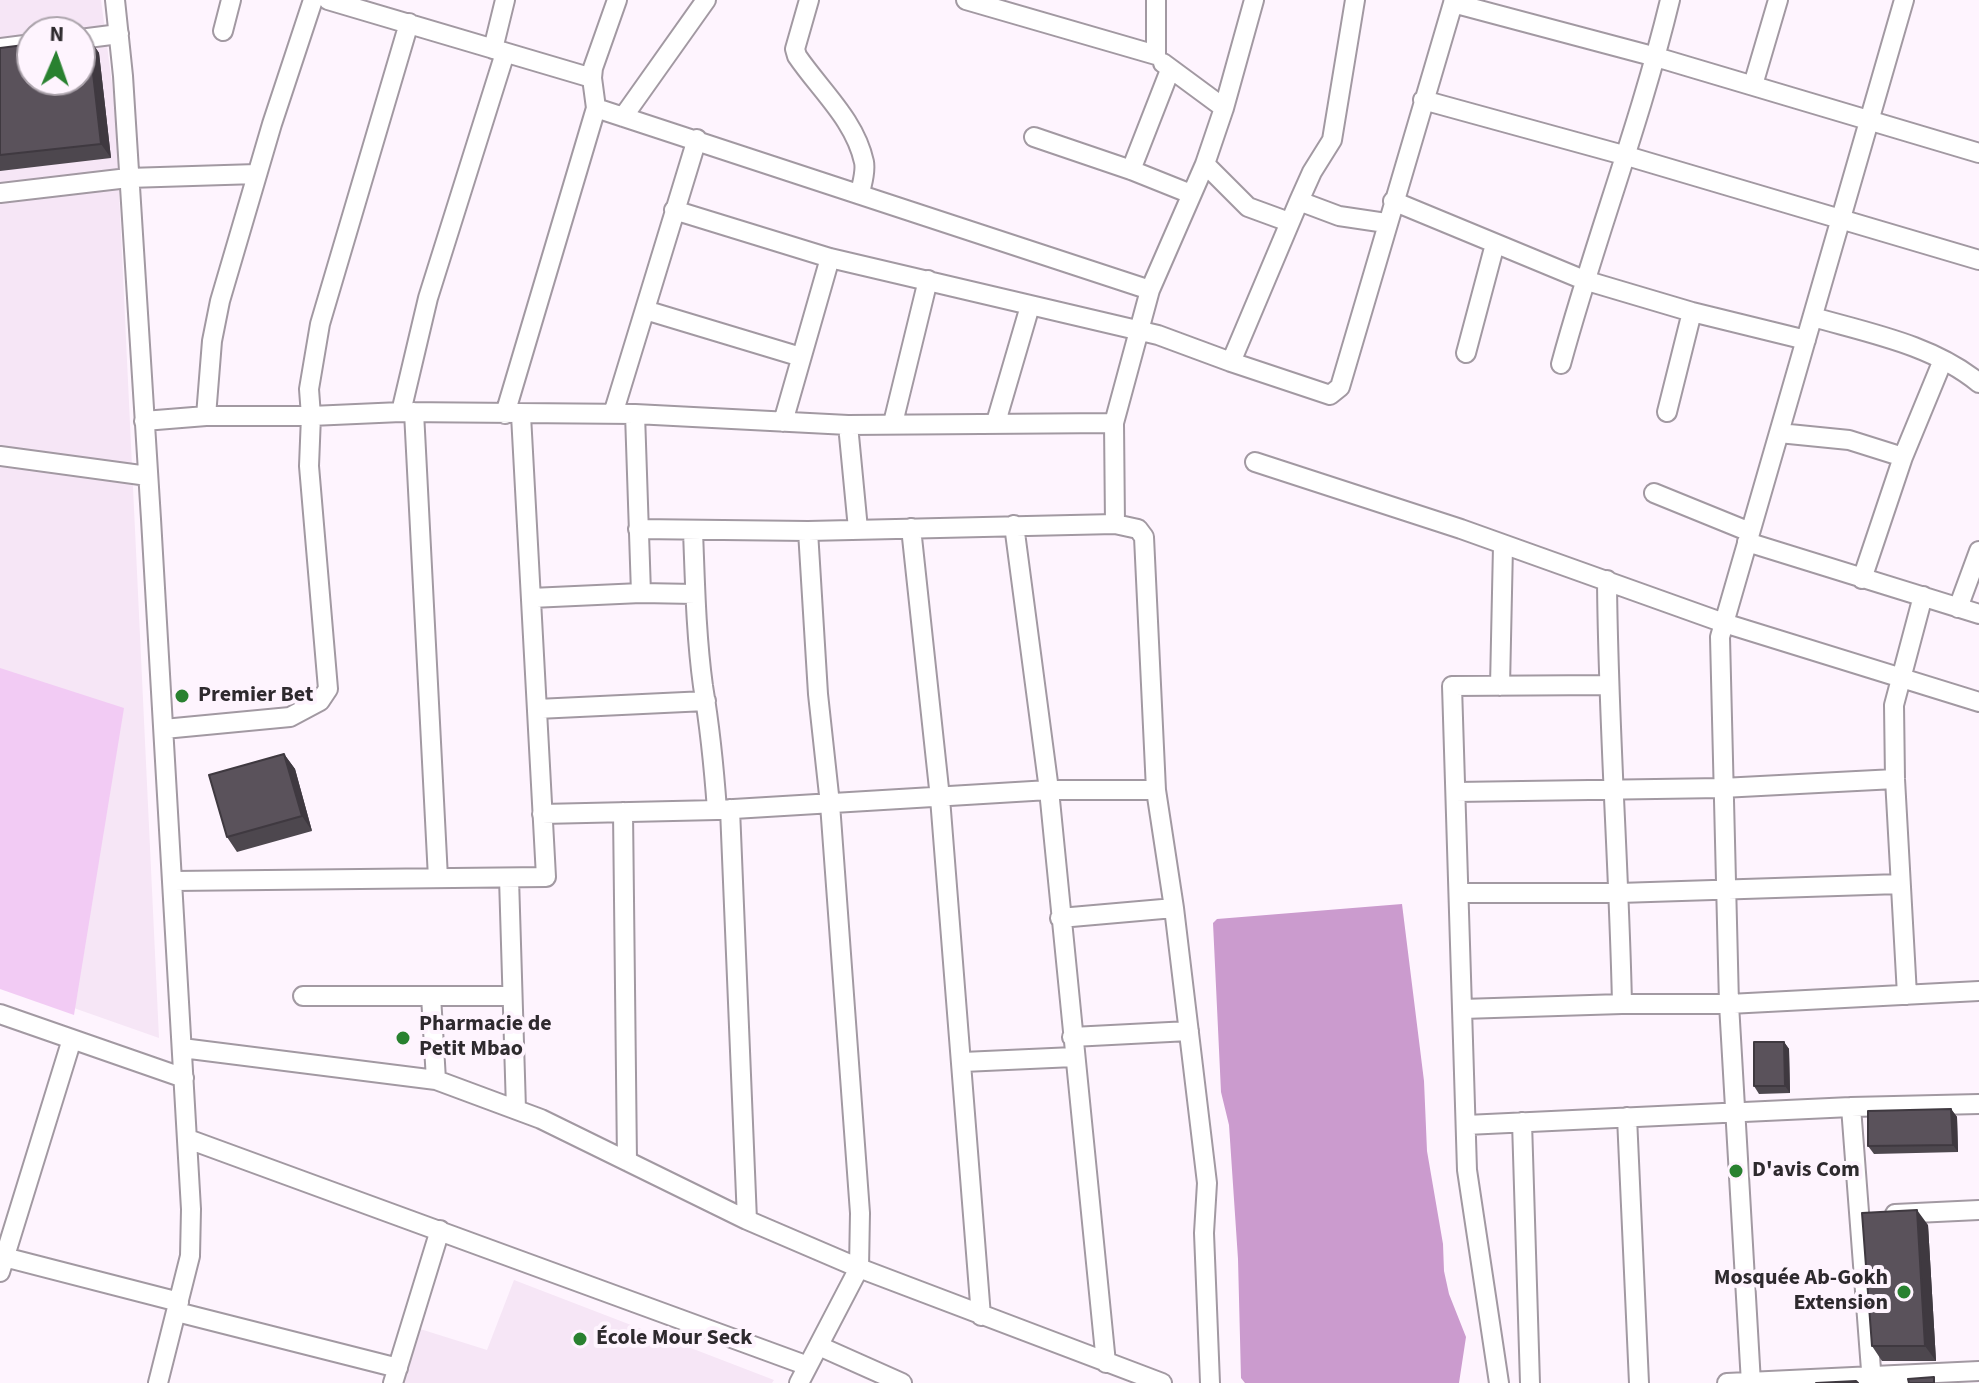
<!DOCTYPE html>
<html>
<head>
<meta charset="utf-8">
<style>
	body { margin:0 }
	#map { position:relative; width:1979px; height:1383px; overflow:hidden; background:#fef4fe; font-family:"Source Sans 3",sans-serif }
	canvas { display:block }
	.north { position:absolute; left:16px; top:16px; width:80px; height:80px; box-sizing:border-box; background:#fef4fe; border:2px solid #aba3ab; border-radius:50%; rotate:2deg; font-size:22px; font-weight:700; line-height:32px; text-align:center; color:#2e2a2e }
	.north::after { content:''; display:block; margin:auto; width:28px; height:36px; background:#298130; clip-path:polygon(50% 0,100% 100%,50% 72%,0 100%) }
</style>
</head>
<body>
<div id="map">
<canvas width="1979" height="1383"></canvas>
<div class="north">N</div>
</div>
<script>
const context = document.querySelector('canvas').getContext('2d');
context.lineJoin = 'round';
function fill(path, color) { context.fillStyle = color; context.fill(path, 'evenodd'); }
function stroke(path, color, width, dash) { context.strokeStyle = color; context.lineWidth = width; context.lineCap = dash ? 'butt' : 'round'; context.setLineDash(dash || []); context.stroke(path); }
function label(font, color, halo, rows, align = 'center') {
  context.font = font + ' "Source Sans 3",sans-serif'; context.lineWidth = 8; context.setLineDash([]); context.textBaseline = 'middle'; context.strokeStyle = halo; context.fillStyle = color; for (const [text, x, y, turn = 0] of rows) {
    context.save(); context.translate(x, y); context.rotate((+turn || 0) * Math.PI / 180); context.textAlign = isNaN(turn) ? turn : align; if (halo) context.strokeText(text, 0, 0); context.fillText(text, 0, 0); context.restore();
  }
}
fill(new Path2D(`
	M 0,0 L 101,0 L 115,106 L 159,1038 L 0,982 ZM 32,32 L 80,32 L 80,80 L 32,80 Z
	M 514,1280 L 774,1380 L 772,1383 L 401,1383 L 417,1328 L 487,1350 Z`), '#f6e6f6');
fill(new Path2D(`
	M 0,668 L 124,708 L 74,1015 L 0,989 Z`), '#f2cbf4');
fill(new Path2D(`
	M 1402,904 L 1424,1081 L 1427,1151 L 1443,1244 L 1444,1271 L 1449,1294 L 1466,1337 L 1459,1383 L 1245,1383 L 1241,1378 L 1238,1259 L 1229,1125 L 1221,1092 L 1213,923 L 1217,919 Z`), '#cb9bce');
const minor = new Path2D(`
	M 115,0 L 123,76 L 151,519 L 191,1209 L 190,1256 L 158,1383
	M 328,0 L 592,78
	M 617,0 L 593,68 L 592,78 L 596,108 L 1150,290
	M 809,0 L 795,49 L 797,56 C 820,90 855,120 864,162 C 866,172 862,183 860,193
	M 966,0 L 1156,55 L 1156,0
	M 1453,3 L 1656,57 L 1979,153
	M 223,31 L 231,0
	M 80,39 L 119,34
	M 0,48 L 32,44
	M 493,49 L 505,0
	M 1163,63 L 1224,108
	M 1753,85 L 1778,0
	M 1423,100 L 1627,156 L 1979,260
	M 623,117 L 706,0
	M 1034,137 L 1131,170 L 1191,194
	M 1205,164 L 1248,207 L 1289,222
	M 1131,170 L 1170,70
	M 0,193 L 128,178 L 257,174
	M 1299,201 L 1339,216 L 1386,223
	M 1393,201 L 1584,280 L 1692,312 L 1806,340
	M 674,210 L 830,258 L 1158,335 L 1231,362 L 1330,395 L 1340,387 L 1454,0
	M 645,310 L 801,357
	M 1813,317 C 1869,333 1933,345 1979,383
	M 1466,353 L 1495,244
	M 1231,362 L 1299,201 L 1312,172 L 1332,140 L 1355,0
	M 1561,364 C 1594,242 1640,124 1670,0
	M 401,412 L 428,298 L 505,53
	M 414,412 L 438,878
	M 1667,412 L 1692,312
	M 505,414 L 596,108
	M 613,414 L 697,139
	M 635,414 L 641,593
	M 206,416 L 212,341 L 220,301 L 272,124 L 313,0
	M 144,421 L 206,416 L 311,416 L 401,412 L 635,414 L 848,425 L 1114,423
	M 783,422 L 830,258
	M 996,422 L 1030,306
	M 893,423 L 928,280
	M 848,425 L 858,529
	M 1779,433 L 1849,440 L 1903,457
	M 0,456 L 148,476
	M 1255,462 L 1461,529 L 1724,623 L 1979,702
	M 1654,493 L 1750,532
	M 1115,524 L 1114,423 L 1150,290 L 1205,164 L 1224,108 L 1254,0
	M 1014,525 L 1049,790 L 1106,1363
	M 911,528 L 940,798 L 981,1316
	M 638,529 L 808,531 L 1115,524 L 1138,529 L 1144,537 L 1156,790 L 1174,908 L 1207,1183 L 1204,1233 L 1210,1383
	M 693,531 C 695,582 696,635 703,686 C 710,728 714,768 717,810
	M 1747,542 L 1979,614
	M 1862,579 L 1903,457 L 1943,360
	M 1607,580 C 1608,722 1619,863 1622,1004
	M 531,598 L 641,593 L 695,594
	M 1958,608 L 1979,551
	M 1500,686 L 1503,546
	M 537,709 L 706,701
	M 164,729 L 290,717 L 320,701 L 328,689 L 309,466 L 311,416 L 309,389 L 320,324 L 409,23
	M 1456,792 L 1722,788 L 1895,779
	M 730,809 L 747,1220
	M 623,812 L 627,1161
	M 542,814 L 717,810 L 1049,790 L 1156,790
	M 509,878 L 516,1109
	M 174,881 L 546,877 L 521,415
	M 1460,893 L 1619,893 L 1900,884
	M 1060,918 L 1174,908
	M 1907,995 L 1895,779 L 1894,705 L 1923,596
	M 303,996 L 512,996
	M 431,996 L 436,1080
	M 1462,1009 L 1622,1004 L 1729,1004 L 1979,991
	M 0,1014 L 184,1078
	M 1072,1037 L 1189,1031
	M 182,1048 L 436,1080 L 541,1119 L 747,1220 L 859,1268 L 1162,1383
	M 963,1062 L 1074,1057
	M 1851,1107 L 1872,1383
	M 1627,1117 L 1639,1383
	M 1522,1122 L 1530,1383
	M 1466,1125 L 1851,1107 L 1979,1104
	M 188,1139 L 808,1366
	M 1895,1214 L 1979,1210
	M 0,1256 L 179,1302
	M 0,1272 L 72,1039
	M 177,1312 L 398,1368
	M 819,1346 L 902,1383
	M 393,1383 L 440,1230
	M 799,1383 L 859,1268 L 860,1213 L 830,804 L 818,694 L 808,531
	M 1499,1383 L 1467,1170 L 1452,686 L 1608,685
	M 1727,1383 L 1979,1371
	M 1751,1383 L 1729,1004 L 1720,637 L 1904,0`);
stroke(minor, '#a299a2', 22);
stroke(minor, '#fff', 18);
fill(new Path2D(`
	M 89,38 L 99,53 L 111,158 L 0,171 L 0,48 Z
	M 284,754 L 295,769 L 312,831 L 237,852 L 227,837 Z
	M 1784,1042 L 1789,1049 L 1790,1093 L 1759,1094 L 1754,1086 Z
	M 1951,1109 L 1957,1117 L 1958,1152 L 1874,1154 L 1868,1146 Z
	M 1928,1225 L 1936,1361 L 1882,1361 L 1872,1346 Z`), '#4d474e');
fill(new Path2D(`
	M 89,38 L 99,53 L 111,158 L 101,144 Z
	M 284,754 L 295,769 L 312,831 L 302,816 Z
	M 1784,1042 L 1789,1049 L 1790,1093 L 1785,1086 Z
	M 1951,1109 L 1957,1117 L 1958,1152 L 1953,1145 Z
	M 1917,1210 L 1928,1225 L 1936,1361 L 1925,1346 Z`), '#3f3940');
const building = new Path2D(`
	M 89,38 L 101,144 L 0,155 L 0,48 L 32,44 L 32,80 L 80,80 L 80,39 Z
	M 284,754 L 302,816 L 227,837 L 209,775 Z
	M 1754,1042 L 1784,1042 L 1785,1086 L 1754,1086 Z
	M 1951,1109 L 1953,1145 L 1868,1146 L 1868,1111 Z
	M 1917,1210 L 1925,1346 L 1872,1346 L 1862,1213 Z
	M 1934,1377 L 1934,1383 L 1909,1383 L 1908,1379 Z
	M 1856,1381 L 1858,1383 L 1816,1383 Z`);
fill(building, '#5a525b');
stroke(building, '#3f3940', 2);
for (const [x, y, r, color] of [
	[182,696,8,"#298130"],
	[403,1038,8,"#298130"],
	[1736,1171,8,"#298130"],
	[1904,1292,8,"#298130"],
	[580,1339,8,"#298130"]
]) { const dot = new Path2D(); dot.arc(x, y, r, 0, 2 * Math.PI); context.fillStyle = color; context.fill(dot); stroke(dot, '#fef4fe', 3); }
label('bold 22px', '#2e2a2e', '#fef4fe', [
	["Premier Bet",198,696],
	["Pharmacie de",419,1025],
	["Petit Mbao",419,1050],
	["D'avis Com",1752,1171],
	["Mosquée Ab-Gokh",1888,1279,"right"],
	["Extension",1888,1304,"right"],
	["École Mour Seck",596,1339]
], 'left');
</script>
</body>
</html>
